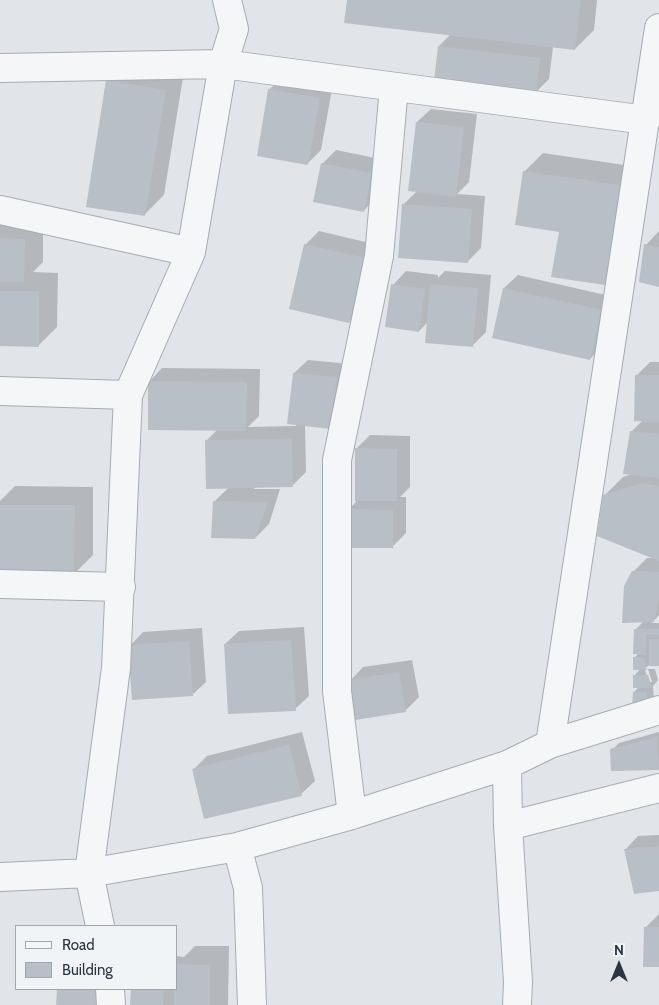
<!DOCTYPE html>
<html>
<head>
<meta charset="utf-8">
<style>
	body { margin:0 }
	#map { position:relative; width:659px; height:1005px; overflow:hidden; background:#e1e5ea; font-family:Cabin,sans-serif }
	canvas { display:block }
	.legend { position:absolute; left:15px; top:925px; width:162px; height:65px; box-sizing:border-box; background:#f1f4f7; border:1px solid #a1a7af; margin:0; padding:6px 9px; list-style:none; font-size:15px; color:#2a3442 }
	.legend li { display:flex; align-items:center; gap:10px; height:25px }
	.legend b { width:25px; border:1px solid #a1a7af }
	.north { position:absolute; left:594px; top:940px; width:50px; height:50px; -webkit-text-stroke:4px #f1f4f7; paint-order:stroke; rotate:0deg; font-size:14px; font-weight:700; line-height:20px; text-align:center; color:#2a3442 }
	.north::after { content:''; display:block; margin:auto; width:18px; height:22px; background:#2a3442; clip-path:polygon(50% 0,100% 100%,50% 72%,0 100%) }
</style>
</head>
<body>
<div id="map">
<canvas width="659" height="1005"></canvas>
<ul class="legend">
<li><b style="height:6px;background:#f4f6f8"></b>Road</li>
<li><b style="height:14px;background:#b9bfc7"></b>Building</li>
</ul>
<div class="north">N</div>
</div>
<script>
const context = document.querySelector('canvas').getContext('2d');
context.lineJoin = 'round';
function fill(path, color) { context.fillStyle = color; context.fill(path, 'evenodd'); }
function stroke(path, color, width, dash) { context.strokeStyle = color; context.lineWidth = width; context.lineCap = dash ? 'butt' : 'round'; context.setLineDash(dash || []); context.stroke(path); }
fill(new Path2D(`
	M 348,0 L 597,0 L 594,30 L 575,49 L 553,47 L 549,79 L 536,92 L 439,46 L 451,34 Z
	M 126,62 L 184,71 L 164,195 L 145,214 L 108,81 Z
	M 283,76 L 333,84 L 321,150 L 307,164 L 269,90 Z
	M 431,109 L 477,114 L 469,182 L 457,194 L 485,196 L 481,248 L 467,262 L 403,205 L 417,191 L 417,122 Z
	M 336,150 L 385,160 L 378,197 L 364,210 L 322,164 Z
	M 543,153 L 638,167 L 623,265 L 604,284 L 560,231 L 524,172 Z
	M 0,220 L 43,220 L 43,262 L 33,272 L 58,273 L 57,327 L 38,346 L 0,345 Z
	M 319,231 L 378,245 L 362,309 L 349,322 L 291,308 L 306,244 Z
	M 659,231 L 659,286 L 646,245 Z
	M 406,271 L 438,275 L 438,278 L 445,271 L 491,275 L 486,332 L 472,346 L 429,321 L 419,331 L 393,285 Z
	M 518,275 L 614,297 L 603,345 L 590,359 L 493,337 L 504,288 Z
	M 308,360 L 350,364 L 344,414 L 305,425 L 306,472 L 292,486 L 254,487 L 254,489 L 280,489 L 269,524 L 255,538 L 214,502 L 229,487 L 206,441 L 218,429 L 149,382 L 162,368 L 260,369 L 259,416 L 248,427 L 296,426 L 296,424 L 289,423 L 294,373 Z
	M 650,362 L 659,362 L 659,615 L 652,623 L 659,623 L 659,665 L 649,665 L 644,669 L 648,669 L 645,670 L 649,682 L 652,682 L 648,669 L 655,669 L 658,680 L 653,686 L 654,700 L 647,707 L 634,692 L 639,687 L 634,676 L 641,668 L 634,658 L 639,653 L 635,630 L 644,621 L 633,572 L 647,558 L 656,558 L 604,496 L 623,477 L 632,474 L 631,432 L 643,420 L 636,376 Z
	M 370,435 L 410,436 L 410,487 L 400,497 L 406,497 L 406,533 L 393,546 L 348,510 L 356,502 L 356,449 Z
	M 15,486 L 93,487 L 93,555 L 74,574 L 0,574 L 0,501 Z
	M 304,627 L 309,696 L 295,709 L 225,644 L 239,631 Z
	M 202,628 L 206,682 L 192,695 L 130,646 L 143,632 Z
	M 412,660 L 419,697 L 405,711 L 350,681 L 363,667 Z
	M 302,732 L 315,781 L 301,794 L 194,769 L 207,756 Z
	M 659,732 L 659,769 L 613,770 L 612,750 L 619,743 Z
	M 659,835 L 659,890 L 625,850 L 638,836 Z
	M 659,914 L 659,965 L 645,928 Z
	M 195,946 L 229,946 L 228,1005 L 131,1005 L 132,989 L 176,989 L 176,956 L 184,957 Z`), '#0003');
fill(new Path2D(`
	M 347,0 L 581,0 L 575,50 L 344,23 Z
	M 438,46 L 540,58 L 536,94 L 434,81 Z
	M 106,80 L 166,90 L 145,216 L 86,207 Z
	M 268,89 L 320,98 L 308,165 L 257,156 Z
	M 416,122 L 464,127 L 456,197 L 408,191 Z
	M 321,163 L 372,173 L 364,212 L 313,202 Z
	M 523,171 L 620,185 L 605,285 L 551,277 L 559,232 L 515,225 Z
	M 402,204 L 472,209 L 468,263 L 398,258 Z
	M 0,238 L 25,239 L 24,282 L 0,282 Z
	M 304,244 L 365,258 L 349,323 L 289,309 Z
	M 644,244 L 659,247 L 659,287 L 639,282 Z
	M 391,284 L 425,289 L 419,332 L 385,327 Z
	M 430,284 L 478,288 L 473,347 L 425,343 Z
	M 503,288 L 602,310 L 590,360 L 492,338 Z
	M 0,291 L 39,291 L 39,347 L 0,346 Z
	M 293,373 L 337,377 L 331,429 L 287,424 Z
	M 635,375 L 659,375 L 659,422 L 634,421 Z
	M 148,381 L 247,382 L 246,431 L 148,430 Z
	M 630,431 L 659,434 L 659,478 L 623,474 Z
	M 292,439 L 293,487 L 206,489 L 205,440 Z
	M 355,448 L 397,449 L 397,501 L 355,501 Z
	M 642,483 L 659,486 L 659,561 L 597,536 L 603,495 Z
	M 213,501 L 268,502 L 255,539 L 211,538 Z
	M 0,505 L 75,505 L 74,575 L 0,575 Z
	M 346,509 L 393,510 L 393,548 L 346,548 Z
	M 632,571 L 659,572 L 659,599 L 654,622 L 622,623 L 624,586 Z
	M 634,629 L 659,629 L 659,635 L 646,635 L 646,655 L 633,654 Z
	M 649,639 L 659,639 L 659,666 L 649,666 Z
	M 291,640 L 296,711 L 228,714 L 224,644 Z
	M 189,641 L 193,696 L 132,700 L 128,645 Z
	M 633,657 L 645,658 L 646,670 L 633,670 Z
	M 399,672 L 406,712 L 355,720 L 348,680 Z
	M 633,675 L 648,675 L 652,688 L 633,688 Z
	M 633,692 L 647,692 L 647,708 L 632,709 Z
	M 657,737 L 659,770 L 611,771 L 610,749 Z
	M 289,745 L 302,796 L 204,819 L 192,769 Z
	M 659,846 L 659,891 L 634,894 L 624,849 Z
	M 644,927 L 659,927 L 659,967 L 643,967 Z
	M 176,964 L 210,965 L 210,1005 L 174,1005 L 174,989 L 176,989 Z
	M 57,989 L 97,989 L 97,1005 L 56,1005 Z
	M 131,989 L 164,989 L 163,1005 L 130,1005 Z`), '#b9bfc7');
const minor = new Path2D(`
	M 0,68 L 223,64 L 646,120
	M 0,210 L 191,252
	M 0,391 L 128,395 L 116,668 L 89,873 L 100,926
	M 128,395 L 191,252 L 223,64 L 234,29 L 227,0
	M 0,584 L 121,587
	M 550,744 L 659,28
	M 507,765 L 508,826 L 518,982 L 517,1005
	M 352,815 L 337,691 L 337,460 L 379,256 L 394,87
	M 508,826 L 659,788
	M 237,847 L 248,888 L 252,1005
	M 0,877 L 89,873 L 237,847 L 352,815 L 507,765 L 550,744 L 659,710
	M 110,989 L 111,1005`);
stroke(minor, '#a6acb4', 30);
stroke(minor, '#f4f6f8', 28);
</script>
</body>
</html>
